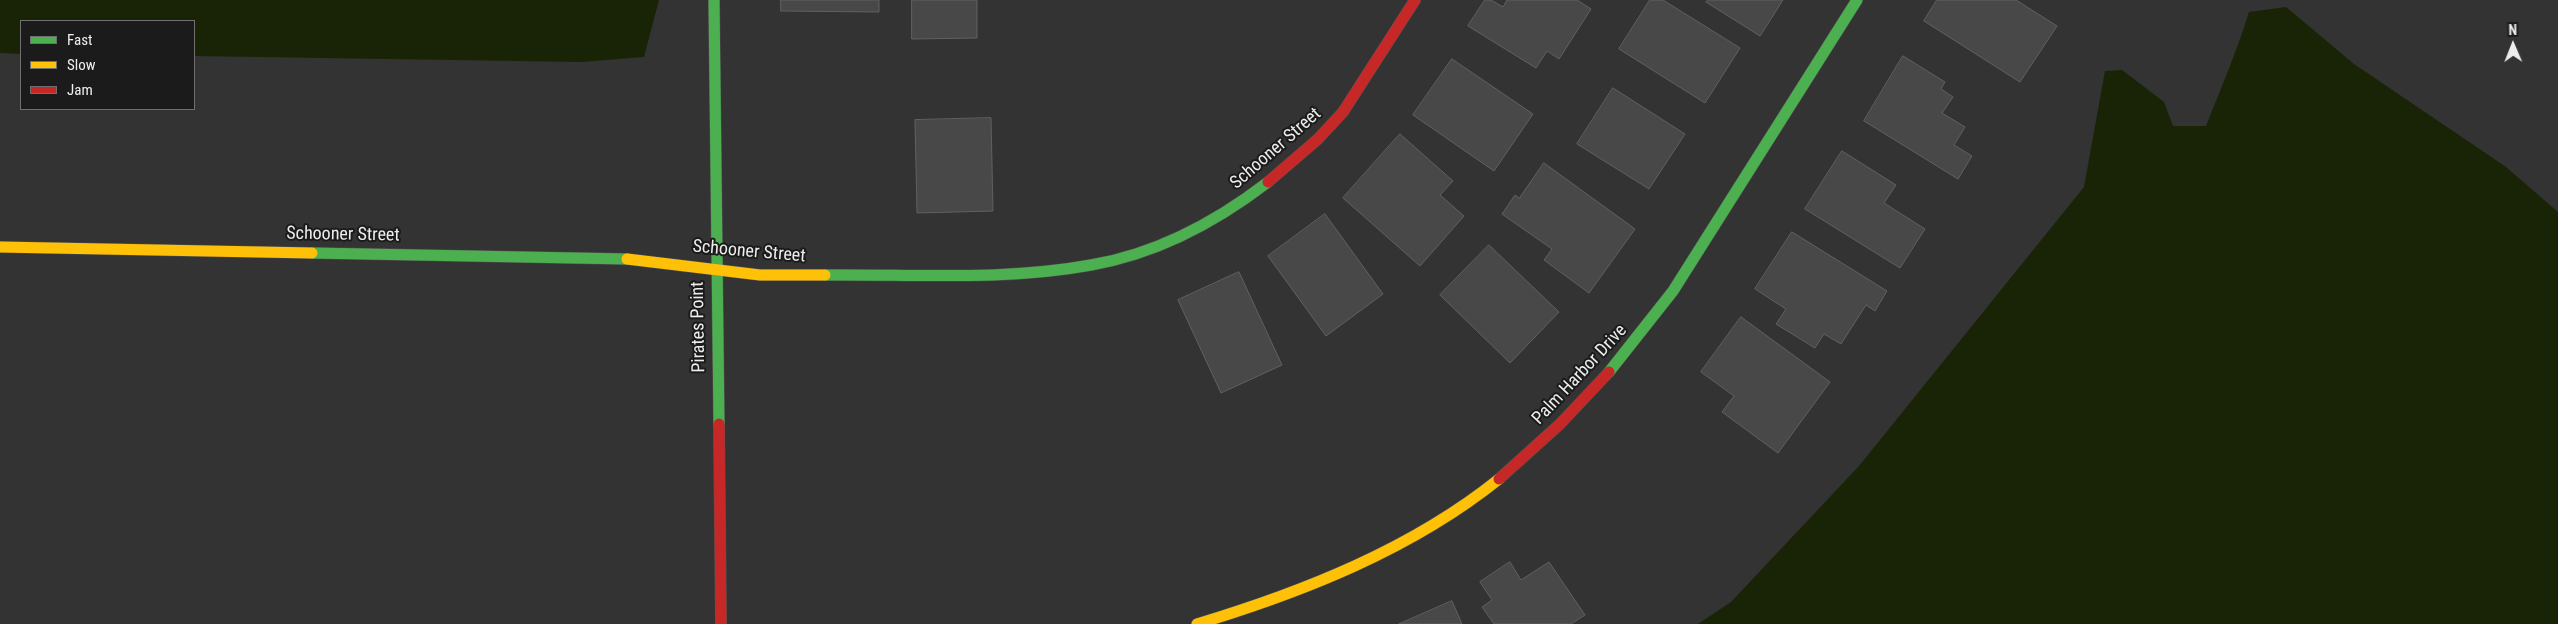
<!DOCTYPE html>
<html>
<head>
<meta charset="utf-8">
<style>
	body { margin:0 }
	#map { position:relative; width:2558px; height:624px; overflow:hidden; background:#323332; font-family:"Roboto Condensed",sans-serif }
	canvas { display:block }
	.legend { position:absolute; left:20px; top:20px; width:175px; height:90px; box-sizing:border-box; background:#1a1b1a; border:1px solid #6e6f6e; margin:0; padding:6px 9px; list-style:none; font-size:15px; color:#edeeec }
	.legend li { display:flex; align-items:center; gap:10px; height:25px }
	.legend b { width:25px; border:1px solid #6e6f6e }
	.north { position:absolute; left:2488px; top:20px; width:50px; height:50px; -webkit-text-stroke:4px #1a1b1a; paint-order:stroke; rotate:359deg; font-size:14px; font-weight:700; line-height:20px; text-align:center; color:#edeeec }
	.north::after { content:''; display:block; margin:auto; width:18px; height:22px; background:#edeeec; clip-path:polygon(50% 0,100% 100%,50% 72%,0 100%) }
</style>
</head>
<body>
<div id="map">
<canvas width="2558" height="624"></canvas>
<ul class="legend">
<li><b style="height:6px;background:#4caf50"></b>Fast</li>
<li><b style="height:6px;background:#ffc107"></b>Slow</li>
<li><b style="height:6px;background:#c62828"></b>Jam</li>
</ul>
<div class="north">N</div>
</div>
<script>
const context = document.querySelector('canvas').getContext('2d');
context.lineJoin = 'round';
function fill(path, color) { context.fillStyle = color; context.fill(path, 'evenodd'); }
function stroke(path, color, width, dash) { context.strokeStyle = color; context.lineWidth = width; context.lineCap = dash ? 'butt' : 'round'; context.setLineDash(dash || []); context.stroke(path); }
function label(font, color, halo, rows, align = 'center') {
  context.font = font + ' "Roboto Condensed",sans-serif'; context.lineWidth = 4; context.setLineDash([]); context.textBaseline = 'middle'; context.strokeStyle = halo; context.fillStyle = color; for (const [text, x, y, turn = 0] of rows) {
    context.save(); context.translate(x, y); context.rotate((+turn || 0) * Math.PI / 180); context.textAlign = isNaN(turn) ? turn : align; if (halo) context.strokeText(text, 0, 0); context.fillText(text, 0, 0); context.restore();
  }
}
fill(new Path2D(`
	M 0,0 L 659,0 L 644,57 L 582,62 L 194,56 L 194,21 L 21,21 L 21,54 L 0,53 Z
	M 2286,7 L 2354,64 L 2506,167 L 2558,212 L 2558,624 L 1698,624 L 1731,602 L 1859,466 L 2084,187 L 2105,71 L 2122,70 L 2164,102 L 2173,126 L 2206,126 C 2221,88 2237,51 2249,12 Z`), '#192407');
const building = new Path2D(`
	M 781,0 L 879,0 L 879,12 L 781,11 Z
	M 912,0 L 977,0 L 977,38 L 912,39 Z
	M 1485,0 L 1491,0 L 1503,7 L 1507,0 L 1577,0 L 1591,9 L 1559,59 L 1547,51 L 1536,68 L 1468,26 Z
	M 1650,0 L 1663,0 L 1740,48 L 1705,103 L 1619,49 Z
	M 1708,0 L 1783,0 L 1760,36 L 1706,2 Z
	M 1937,0 L 2016,0 L 2057,26 L 2020,82 L 1924,21 Z
	M 1903,56 L 1945,82 L 1941,89 L 1953,97 L 1942,113 L 1965,127 L 1954,145 L 1972,156 L 1958,179 L 1864,121 Z
	M 1452,59 L 1533,114 L 1494,171 L 1413,115 Z
	M 1613,88 L 1685,134 L 1649,189 L 1577,144 Z
	M 991,118 L 993,211 L 917,213 L 915,120 Z
	M 1400,134 L 1453,181 L 1440,195 L 1464,216 L 1420,266 L 1343,198 Z
	M 1842,151 L 1896,185 L 1884,203 L 1925,229 L 1900,268 L 1805,209 Z
	M 1544,163 L 1635,229 L 1589,293 L 1544,260 L 1552,249 L 1502,214 L 1515,195 L 1519,198 Z
	M 1325,214 L 1383,294 L 1326,336 L 1268,256 Z
	M 1792,232 L 1887,291 L 1875,311 L 1866,305 L 1841,344 L 1824,334 L 1815,348 L 1776,324 L 1786,309 L 1755,289 Z
	M 1489,245 L 1559,312 L 1510,363 L 1440,295 Z
	M 1239,272 L 1282,365 L 1221,393 L 1178,300 Z
	M 1741,317 L 1830,382 L 1778,453 L 1722,412 L 1734,396 L 1701,372 Z
	M 1510,562 L 1521,580 L 1549,562 L 1585,615 L 1571,624 L 1494,624 L 1482,607 L 1492,600 L 1480,582 Z
	M 1452,601 L 1462,624 L 1399,624 Z`);
fill(building, '#474847');
stroke(building, '#606160', 1);
const fast = new Path2D(`
	M 714,0 L 719,424
	M 312,253 L 627,259
	M 825,275 C 913,274 1004,281 1091,265 C 1156,254 1216,222 1268,182
	M 1609,372 L 1673,291 L 1857,0`);
const slow = new Path2D(`
	M 0,247 L 312,253
	M 627,259 L 760,275 L 825,275
	M 1197,624 C 1303,592 1412,549 1499,479`);
const jam = new Path2D(`
	M 1268,182 L 1318,139 L 1343,112 L 1415,0
	M 719,424 L 721,624
	M 1499,479 L 1560,424 L 1609,372`);
stroke(fast, '#515151', 12);
stroke(slow, '#515151', 12);
stroke(jam, '#515151', 12);
stroke(fast, '#4caf50', 11);
stroke(slow, '#ffc107', 11);
stroke(jam, '#c62828', 11);
label('18px', '#edeeec', '#1a1b1a', [
	["Schooner Street",1276,149,-41],
	["Schooner Street",343,235,1],
	["Schooner Street",749,252,5],
	["Pirates Point",699,327,-91],
	["Palm Harbor Drive",1580,375,-47]
]);
</script>
</body>
</html>
